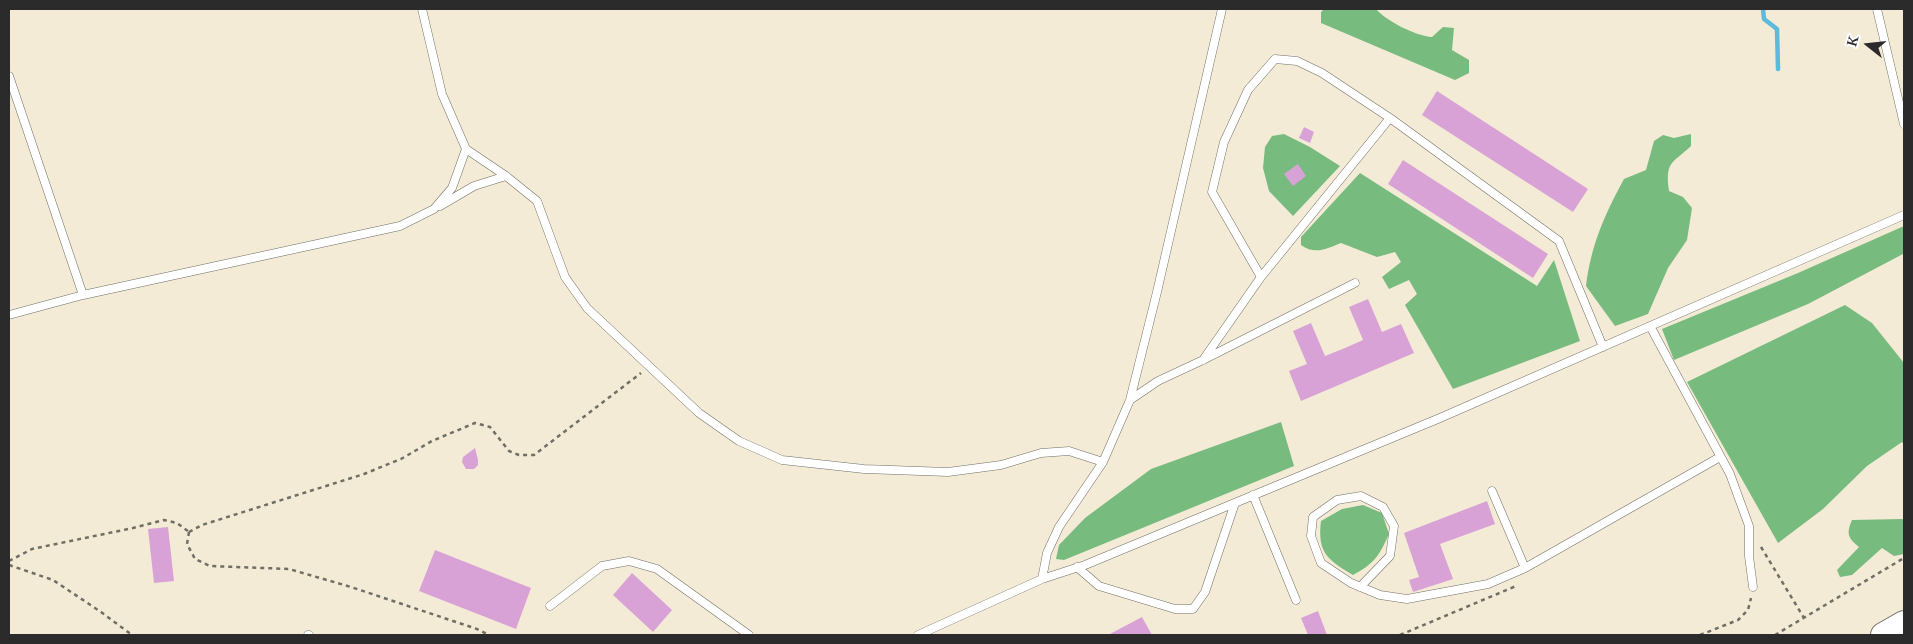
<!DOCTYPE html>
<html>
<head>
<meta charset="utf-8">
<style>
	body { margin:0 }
	#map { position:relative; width:1913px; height:644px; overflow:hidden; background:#f3ebd5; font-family:Cardo,serif }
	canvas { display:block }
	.frame { position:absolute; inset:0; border:10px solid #2b2b2b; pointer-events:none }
	.north { position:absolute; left:1843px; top:20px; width:50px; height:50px; -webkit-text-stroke:4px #fff; paint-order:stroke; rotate:286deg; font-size:14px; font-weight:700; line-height:20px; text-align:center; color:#2b2b2b }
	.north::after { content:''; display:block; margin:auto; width:18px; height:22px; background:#2b2b2b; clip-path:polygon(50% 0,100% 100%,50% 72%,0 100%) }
</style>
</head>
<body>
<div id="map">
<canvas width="1913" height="644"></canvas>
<div class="frame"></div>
<div class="north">K</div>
</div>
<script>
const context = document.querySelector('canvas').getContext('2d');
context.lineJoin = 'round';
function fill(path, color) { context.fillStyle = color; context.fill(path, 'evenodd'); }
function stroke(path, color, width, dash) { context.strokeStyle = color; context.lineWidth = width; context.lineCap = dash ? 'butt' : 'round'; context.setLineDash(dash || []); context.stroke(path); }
fill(new Path2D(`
	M 1324,9 L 1376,9 C 1386,21 1416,36 1432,37 L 1443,27 L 1454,28 L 1452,50 L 1469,60 L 1469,73 L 1455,80 L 1321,23 L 1321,12 Z
	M 1284,134 L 1310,147 L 1340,166 L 1293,216 L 1269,191 L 1263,168 L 1265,147 L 1272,136 Z
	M 1691,134 L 1691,146 C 1672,164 1665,161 1669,191 L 1683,197 L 1692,208 L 1687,240 L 1668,268 L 1648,314 L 1615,326 L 1586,286 C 1591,245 1605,214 1624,179 L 1646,170 L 1654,141 L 1663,135 L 1674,138 Z
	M 1360,173 L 1537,286 L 1554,260 L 1580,341 L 1453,389 L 1405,305 L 1417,294 L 1409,280 L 1389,289 L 1382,277 L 1401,262 L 1395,252 L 1377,257 L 1341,243 C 1326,249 1315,255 1301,245 L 1301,237 Z
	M 1904,226 L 1903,254 L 1808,304 L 1674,360 L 1662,329 L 1798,273 Z
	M 1845,305 L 1872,323 L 1904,363 L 1904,445 L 1902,442 L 1867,466 L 1823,509 L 1778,543 L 1687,382 Z
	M 1281,422 L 1294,466 L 1064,560 L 1056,559 L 1059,545 L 1085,518 L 1151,469 Z
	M 1363,505 L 1382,513 L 1389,534 C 1379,556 1375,563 1353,575 C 1328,560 1317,553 1321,521 L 1342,509 Z
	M 1902,519 L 1904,520 L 1904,554 L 1894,556 L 1882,548 L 1852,575 L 1840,577 L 1837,570 L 1859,547 C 1848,538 1846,534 1852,520 Z`), '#78bb7e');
stroke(new Path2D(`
	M 1763,9 L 1764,19 L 1777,29 L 1778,69`), '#5cbbdb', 4.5);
fill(new Path2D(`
	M 1437,91 L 1588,189 L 1573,212 L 1422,115 Z
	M 1304,127 L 1314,132 L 1310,143 L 1299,138 Z
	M 1403,160 L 1548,254 L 1533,278 L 1388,184 Z
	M 1298,164 L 1306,176 L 1293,186 L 1284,174 Z
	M 1368,299 L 1382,332 L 1401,324 L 1414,353 L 1301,401 L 1289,371 L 1307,364 L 1293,331 L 1311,323 L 1325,356 L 1345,348 L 1363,340 L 1349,307 Z
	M 475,448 L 478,460 L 478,465 L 474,469 L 466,469 L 462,462 L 463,457 Z
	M 1487,501 L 1495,524 L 1440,544 L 1453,579 L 1413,592 L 1409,580 L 1419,577 L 1404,533 Z
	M 168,527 L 174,581 L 154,583 L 148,529 Z
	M 435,550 L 531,588 L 516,629 L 419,591 Z
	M 632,573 L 672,610 L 653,632 L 613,595 Z
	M 1318,611 L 1327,635 L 1308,635 L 1301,618 Z
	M 1142,617 L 1152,635 L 1108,635 Z`), '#d9a2d7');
const service = new Path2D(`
	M 422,9 L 442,94 L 466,149 L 506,176 L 537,201 L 565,277 L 587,308 L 699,413 L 739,441 L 782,460 L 864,469 L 948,472 L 1001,465 L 1041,453 L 1069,451 L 1103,462
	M 1877,9 L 1904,124
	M 9,76 L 83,295
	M 440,206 L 474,186 L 506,176
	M 1261,277 L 1212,192 L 1224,142 L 1248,90 L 1275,59 L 1297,61 L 1322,73 L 1390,118 L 1559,241 L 1603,347
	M 9,315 L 83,295 L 400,226 L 434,209 L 452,188 L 466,149
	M 1650,326 L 1730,474 L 1749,526 L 1749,556 L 1753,587
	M 1203,360 L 1261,277 L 1390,118
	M 1130,400 L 1158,381 L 1203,360 L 1355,283
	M 1492,491 L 1525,568
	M 1253,495 L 1296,600
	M 1077,567 L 1099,586 L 1175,609 L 1193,609 L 1205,592 L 1235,503
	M 1042,579 L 1047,553 L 1059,527 L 1103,462 L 1130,400 L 1157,292 L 1222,9
	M 1360,587 L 1390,556 L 1394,526 L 1383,507 L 1361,496 L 1337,500 L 1313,517 L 1311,536 L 1321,563 L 1351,583 L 1380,595 L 1407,599 L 1488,584 L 1525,568 L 1720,457
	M 550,606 L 602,566 L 629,561 L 657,569 L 749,635
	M 308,635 L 309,635
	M 918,635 L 1042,579 L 1085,565 L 1440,418 L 1904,215`);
const primary = new Path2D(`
	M 1883,635 L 1904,623`);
stroke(service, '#716e66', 9);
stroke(primary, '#716e66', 26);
stroke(new Path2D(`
	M 189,532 L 202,525 L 364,474 L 401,459 L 432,441 L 475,423 L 490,427 L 509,451 L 519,455 L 534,455 L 641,373
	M 189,532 L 187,544 L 195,559 L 210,566 L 289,569 L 351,587 L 477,629 L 489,635
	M 1761,547 L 1804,618
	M 9,561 L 32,549 L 133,528 L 164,520 L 177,523 L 189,532
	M 9,565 L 53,580 L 101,612 L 132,635
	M 1400,635 L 1516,586
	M 1700,635 L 1738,620 L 1748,610 L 1751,598
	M 1775,635 L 1904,558`), '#716e66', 2.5, [4, 4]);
stroke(service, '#fff', 8);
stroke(primary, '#fff', 24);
</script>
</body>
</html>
